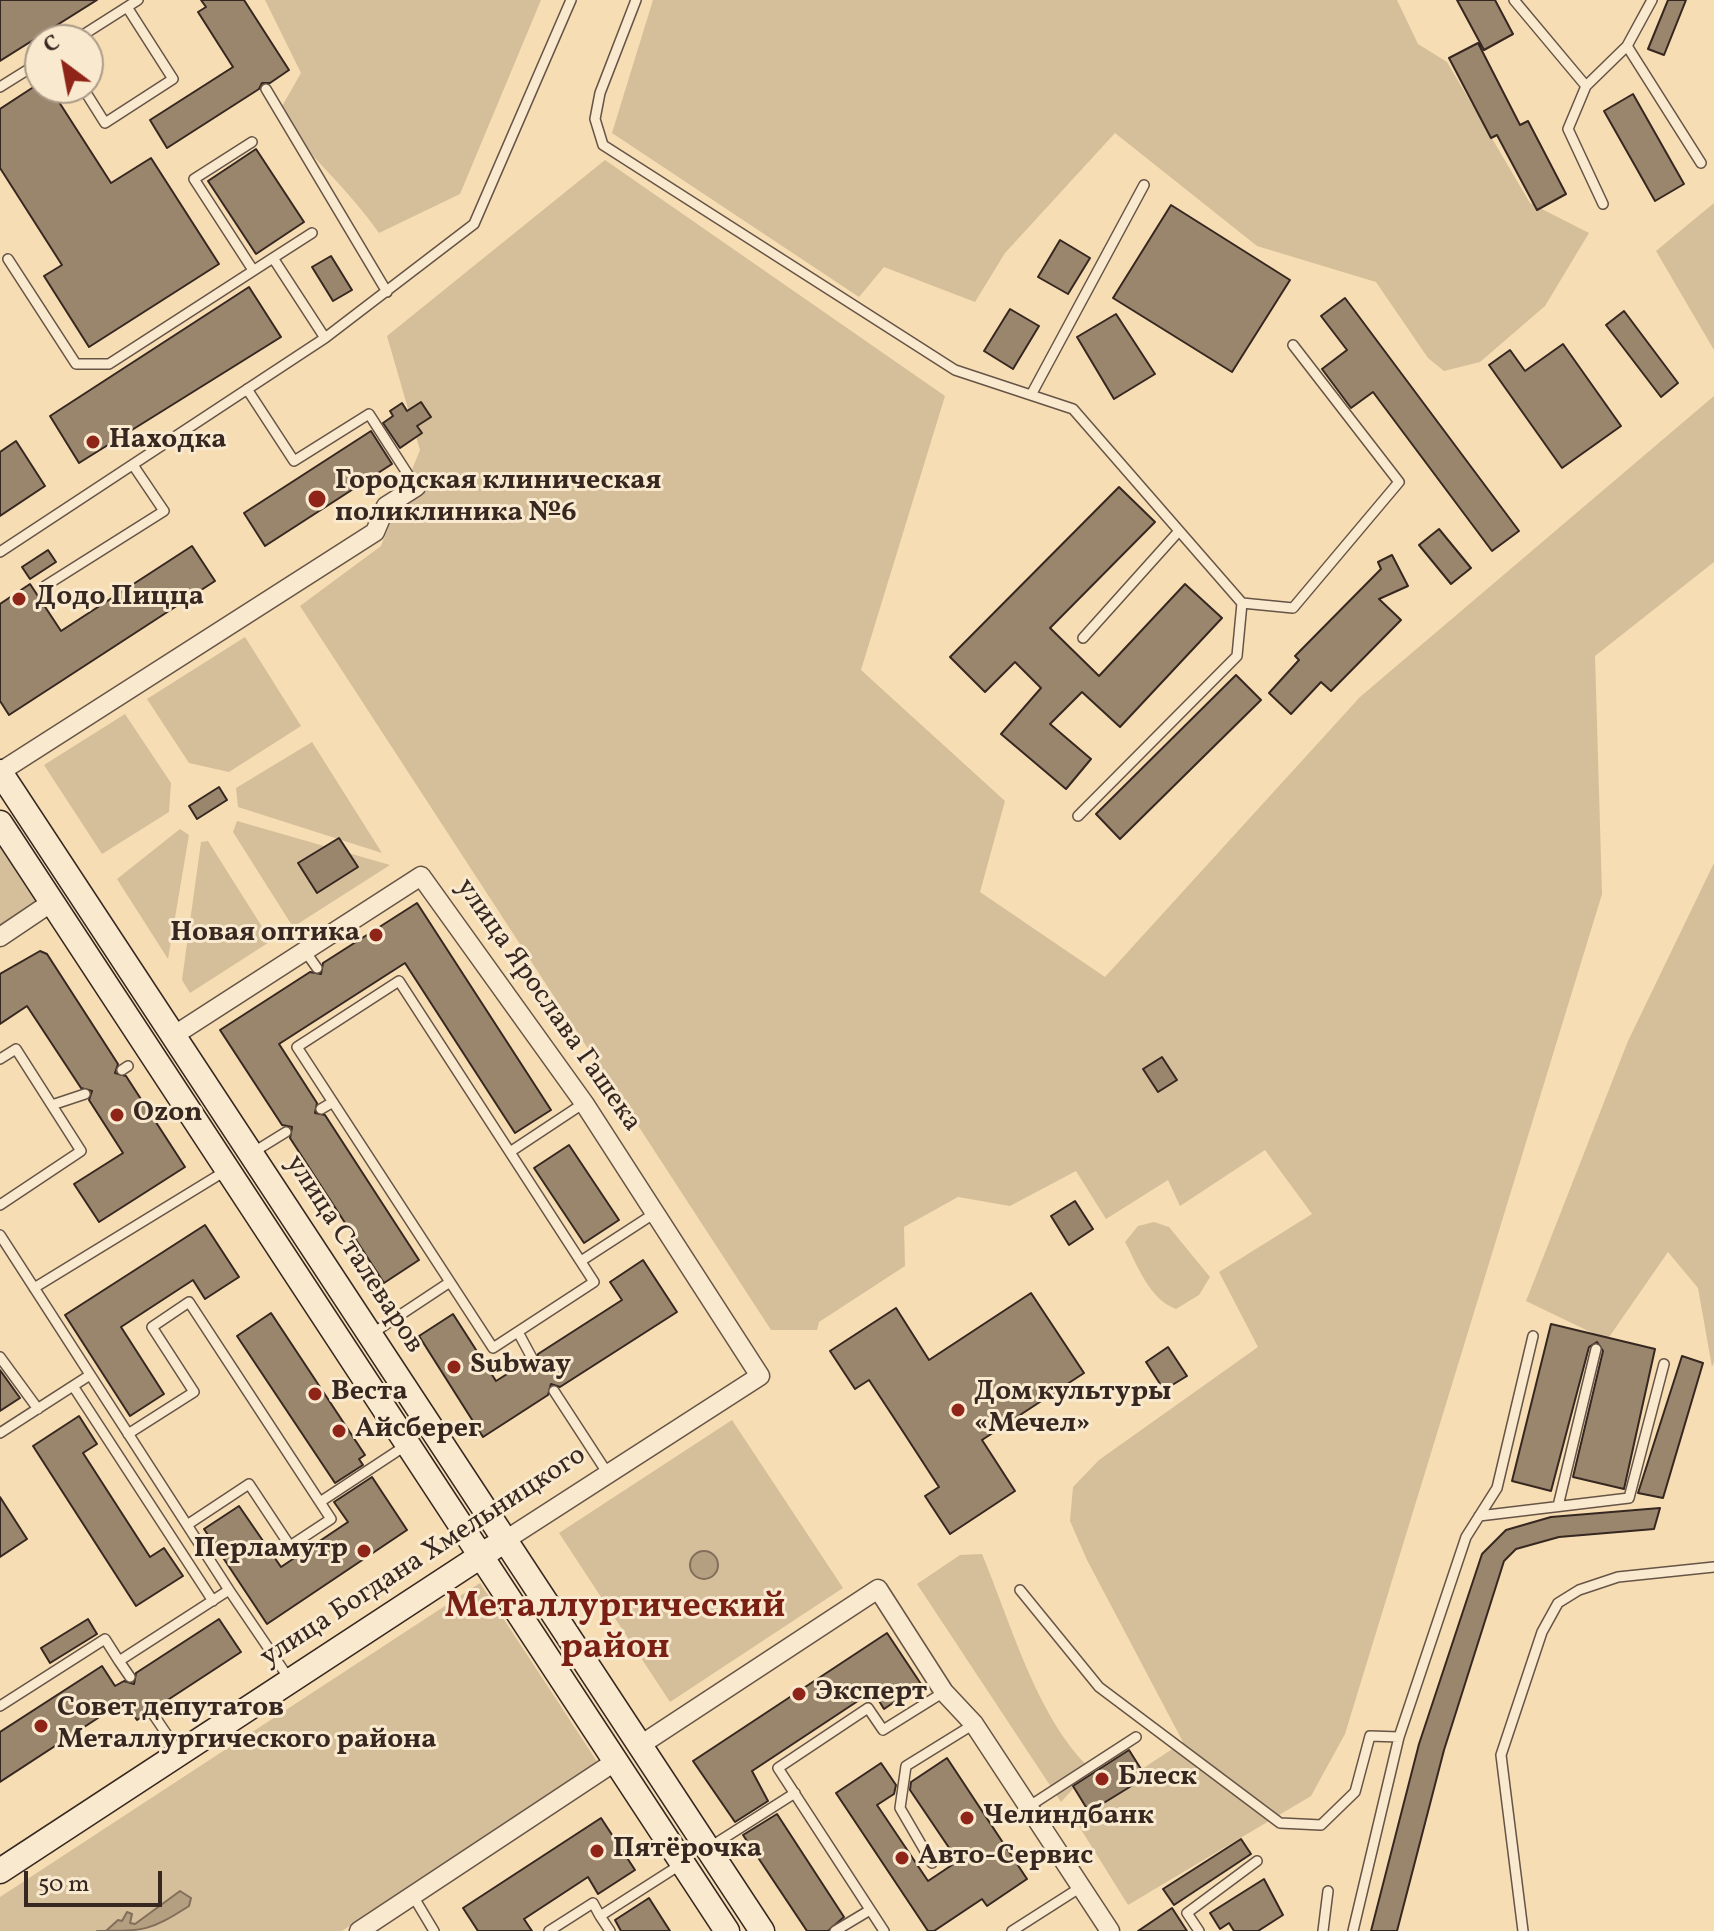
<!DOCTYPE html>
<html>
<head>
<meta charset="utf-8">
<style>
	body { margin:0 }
	#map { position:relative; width:1714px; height:1931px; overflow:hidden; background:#f6ddb3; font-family:Vollkorn,serif }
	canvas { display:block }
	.north { position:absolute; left:24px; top:24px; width:80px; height:80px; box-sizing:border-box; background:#f9e9ce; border:2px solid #ab9b89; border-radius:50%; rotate:328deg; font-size:22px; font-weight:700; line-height:32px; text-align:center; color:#362721 }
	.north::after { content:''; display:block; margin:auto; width:28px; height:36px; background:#8f2418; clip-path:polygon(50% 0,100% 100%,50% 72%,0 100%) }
	.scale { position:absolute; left:24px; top:1871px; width:138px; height:36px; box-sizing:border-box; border:4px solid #362721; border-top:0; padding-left:10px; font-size:24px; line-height:28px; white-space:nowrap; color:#362721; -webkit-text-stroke:6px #f9e9ce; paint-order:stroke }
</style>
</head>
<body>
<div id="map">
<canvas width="1714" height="1931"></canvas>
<div class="north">С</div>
<div class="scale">50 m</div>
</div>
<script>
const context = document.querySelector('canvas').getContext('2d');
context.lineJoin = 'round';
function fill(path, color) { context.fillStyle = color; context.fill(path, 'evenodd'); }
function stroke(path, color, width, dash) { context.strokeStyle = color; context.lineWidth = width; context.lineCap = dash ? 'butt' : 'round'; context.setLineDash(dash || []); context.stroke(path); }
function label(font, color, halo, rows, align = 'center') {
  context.font = font + ' Vollkorn,serif'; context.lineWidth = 6; context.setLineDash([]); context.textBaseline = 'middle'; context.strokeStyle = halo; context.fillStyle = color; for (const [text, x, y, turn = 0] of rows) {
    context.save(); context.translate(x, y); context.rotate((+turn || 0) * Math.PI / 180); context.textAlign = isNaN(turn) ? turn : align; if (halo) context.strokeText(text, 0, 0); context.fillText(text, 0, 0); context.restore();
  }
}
fill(new Path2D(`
	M 265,0 L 541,0 L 460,194 L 379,233 C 349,190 310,156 277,115 L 301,73 Z
	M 653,0 L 1397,0 L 1418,44 L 1447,62 L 1530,203 L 1589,233 L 1545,306 L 1480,362 L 1444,371 L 1428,358 L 1376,282 L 1257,246 L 1115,133 L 1005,253 L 975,302 L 884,267 L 859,297 L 612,133 Z
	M 605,160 L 945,396 L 861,670 L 1005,801 L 980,892 L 1105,977 L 1360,697 L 1714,396 L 1714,562 L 1595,656 L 1602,894 L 1345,1734 L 1311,1796 L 1128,1905 L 1072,1815 L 1183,1742 L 1087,1560 L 1070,1521 L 1073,1487 L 1099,1460 L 1258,1347 L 1219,1272 L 1312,1214 L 1265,1150 L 1180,1206 L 1168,1180 L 1106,1219 L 1076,1171 L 1010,1206 L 958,1197 L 904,1227 L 905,1266 L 819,1322 L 817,1330 L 771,1330 L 300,606 L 381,546 L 420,450 L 387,336 Z
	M 1714,203 L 1714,350 L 1656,251 Z
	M 245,637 L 301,726 L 229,772 L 189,763 L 147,699 Z
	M 125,714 L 171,783 L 169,812 L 102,854 L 44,765 Z
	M 312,742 L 382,853 L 238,807 L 236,788 Z
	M 237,821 L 390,865 L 293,927 L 233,832 Z
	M 180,829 L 189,835 L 168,959 L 117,879 Z
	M 208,841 L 271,941 L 190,993 L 182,980 L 201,842 Z
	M 0,845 L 38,902 L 0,927 Z
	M 1714,863 L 1714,1362 L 1712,1367 L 1698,1288 L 1668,1252 L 1607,1340 L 1526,1301 L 1628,1041 Z
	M 1154,1222 L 1169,1227 L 1210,1277 L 1199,1295 L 1176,1309 C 1149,1299 1138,1266 1125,1242 L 1138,1226 Z
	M 732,1420 L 843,1588 L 670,1702 L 559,1533 Z
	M 982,1554 C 1010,1621 1038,1721 1091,1769 L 1061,1802 L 917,1584 L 960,1555 Z
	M 480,1583 L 598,1763 L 342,1931 L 0,1931 L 0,1897 Z`), '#d5be9a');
const water = new Path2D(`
	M690 1565a14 14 0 1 1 28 0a14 14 0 1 1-28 0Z
	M 180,1891 L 191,1898 L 189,1906 C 150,1931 145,1931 97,1931 L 106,1931 L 118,1920 L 122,1921 L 127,1912 L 132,1914 L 130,1923 L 135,1924 Z`);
fill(water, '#b59f81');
stroke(water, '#826f5b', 2);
const building = new Path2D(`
	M 0,0 L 97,0 L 0,61 Z
	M 201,0 L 244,0 L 289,70 L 270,83 L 262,83 L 259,89 L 167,148 L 150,120 L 233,67 L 198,12 L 206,7 Z
	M 1457,0 L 1495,0 L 1513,34 L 1484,50 Z
	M 1668,0 L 1686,0 L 1664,55 L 1648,49 Z
	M 1478,43 L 1520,125 L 1528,121 L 1566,194 L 1537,210 L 1497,135 L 1491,138 L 1449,58 Z
	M 32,88 L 50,88 L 111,183 L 151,158 L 219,264 L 89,347 L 44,276 L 62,265 L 0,168 L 0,109 Z
	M 1633,94 L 1684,184 L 1655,201 L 1604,111 Z
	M 256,149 L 304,222 L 256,254 L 208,181 Z
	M 1171,205 L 1290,280 L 1232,372 L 1113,298 Z
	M 1060,240 L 1090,258 L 1068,294 L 1038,277 Z
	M 331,256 L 352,290 L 333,301 L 312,267 Z
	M 249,287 L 281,337 L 79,463 L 50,416 Z
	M 1345,298 L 1519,531 L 1492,551 L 1373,392 L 1351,408 L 1322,369 L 1347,350 L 1321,316 Z
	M 1010,309 L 1039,326 L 1013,369 L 984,351 Z
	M 1624,311 L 1678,383 L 1661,397 L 1606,325 Z
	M 1116,314 L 1155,374 L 1114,399 L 1077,337 Z
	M 1563,344 L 1621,426 L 1562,468 L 1489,365 L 1510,350 L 1525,371 Z
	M 421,402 L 431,417 L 417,426 L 422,433 L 400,448 L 383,423 L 393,416 L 390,411 L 402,403 L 407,411 Z
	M 371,431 L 392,464 L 265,546 L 244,513 Z
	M 16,441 L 45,486 L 0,516 L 0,452 Z
	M 1119,487 L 1155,522 L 1050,628 L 1099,676 L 1185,584 L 1222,618 L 1120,727 L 1082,692 L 1050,724 L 1091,759 L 1066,789 L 1001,734 L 1041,688 L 1015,662 L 985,692 L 950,657 Z
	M 1439,529 L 1471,568 L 1451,584 L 1419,545 Z
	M 192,546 L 215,581 L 9,715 L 0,701 L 0,604 L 30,584 L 61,631 Z
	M 48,550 L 56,562 L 30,579 L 22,567 Z
	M 1392,555 L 1408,586 L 1379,599 L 1401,620 L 1331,691 L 1321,682 L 1291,714 L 1269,693 L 1299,660 L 1295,656 L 1381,569 L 1378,562 Z
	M 1236,675 L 1261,700 L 1120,839 L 1096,814 Z
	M 219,787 L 227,800 L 197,819 L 189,806 Z
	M 339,838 L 358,867 L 317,893 L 298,863 Z
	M 417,903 L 551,1110 L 515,1133 L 405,963 L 279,1044 L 317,1103 L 315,1113 L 325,1115 L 419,1260 L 384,1283 L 290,1138 L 292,1127 L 282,1125 L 220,1030 L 310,972 L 321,974 L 323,963 Z
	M 40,951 L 47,954 L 118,1064 L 115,1073 L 126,1076 L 185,1167 L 99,1222 L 74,1184 L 123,1153 L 89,1100 L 92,1091 L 81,1088 L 27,1006 L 0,1024 L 0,974 Z
	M 1162,1057 L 1177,1080 L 1158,1092 L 1143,1069 Z
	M 569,1145 L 619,1220 L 584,1243 L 534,1168 Z
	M 1075,1201 L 1093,1229 L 1069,1245 L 1051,1216 Z
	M 205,1225 L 239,1277 L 205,1299 L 193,1280 L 121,1327 L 164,1394 L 130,1416 L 65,1315 Z
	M 643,1260 L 677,1312 L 560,1387 L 551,1384 L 548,1395 L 483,1437 L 419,1336 L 453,1314 L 496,1381 L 526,1362 L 536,1364 L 538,1354 L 622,1300 L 610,1282 Z
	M 1031,1293 L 1084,1373 L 982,1440 L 1015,1491 L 950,1534 L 925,1496 L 939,1487 L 900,1427 L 869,1380 L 855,1389 L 830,1351 L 896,1308 L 929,1360 Z
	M 271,1313 L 365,1455 L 359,1459 L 363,1465 L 335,1483 L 237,1336 Z
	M 1551,1324 L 1655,1349 L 1624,1489 L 1573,1477 L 1603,1351 L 1597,1342 L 1589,1347 L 1551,1491 L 1512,1481 Z
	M 1168,1347 L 1187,1376 L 1164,1390 L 1146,1362 Z
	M 1682,1356 L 1703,1363 L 1663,1498 L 1638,1493 Z
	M 0,1370 L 20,1398 L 0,1411 Z
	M 79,1416 L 97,1444 L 83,1453 L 150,1557 L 164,1548 L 183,1576 L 136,1606 L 33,1446 Z
	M 372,1477 L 407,1530 L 267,1624 L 204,1529 L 239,1506 L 281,1567 L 348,1522 L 334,1502 Z
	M 0,1497 L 27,1539 L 0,1557 Z
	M 1660,1508 L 1654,1529 L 1559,1537 L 1516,1549 L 1504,1561 L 1444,1750 L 1397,1931 L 1371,1931 L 1419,1744 L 1482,1554 L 1506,1530 L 1551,1517 Z
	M 88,1619 L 97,1634 L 50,1663 L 41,1648 Z
	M 219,1619 L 241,1652 L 157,1707 L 148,1704 L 145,1715 L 137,1720 L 124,1701 L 0,1782 L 0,1732 L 102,1666 L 115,1686 L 124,1681 L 134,1684 L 136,1673 Z
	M 887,1633 L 921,1684 L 884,1709 L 873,1691 L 752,1771 L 768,1801 L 735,1822 L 693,1761 Z
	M 1129,1750 L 1146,1777 L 1089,1812 L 1073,1786 Z
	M 947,1758 L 1027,1879 L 987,1906 L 982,1899 L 934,1931 L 928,1931 L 836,1793 L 881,1763 L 896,1785 L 894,1794 L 877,1805 L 928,1881 L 958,1861 L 910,1790 L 911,1782 Z
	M 777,1814 L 844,1917 L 828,1931 L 807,1931 L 743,1835 Z
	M 601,1818 L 635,1870 L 598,1894 L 588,1877 L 524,1919 L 532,1931 L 478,1931 L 463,1908 Z
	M 1241,1839 L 1251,1854 L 1174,1905 L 1163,1889 Z
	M 1264,1879 L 1283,1915 L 1258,1931 L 1234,1931 L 1229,1923 L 1220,1929 L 1210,1913 Z
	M 649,1898 L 670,1931 L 621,1931 L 615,1920 Z
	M 1172,1908 L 1187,1931 L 1138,1931 Z`);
fill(building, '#9a866d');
stroke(building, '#362721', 2);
const service = new Path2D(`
	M 636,0 L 600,93 L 595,119 L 603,145 L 955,370 L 1073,409 L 1242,603 L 1293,608 L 1399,482 L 1293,345
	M 1514,0 L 1586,86
	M 75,40 L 138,0
	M 1627,46 L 1701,163
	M 0,87 L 40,62
	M 83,88 L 105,123 L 173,79 L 127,7
	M 266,89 L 387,292
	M 252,142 L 194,179 L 253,270
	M 1603,204 L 1568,129 L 1586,86 L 1627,46 L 1652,0
	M 273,258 L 312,233
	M 8,259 L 76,364 L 109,364 L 273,258 L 325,338
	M 247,389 L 294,461 L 369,414 L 416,487
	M 1031,395 L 1144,185
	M 0,552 L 325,338 L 474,224 L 571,0
	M 45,586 L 164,511 L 133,465
	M 1083,638 L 1179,531
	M 1078,816 L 1237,656 L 1242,603
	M 305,951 L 317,968
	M 399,981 L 594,1282 L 493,1348 L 297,1047 Z
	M 0,1059 L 16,1049 L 81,1151 L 0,1205
	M 122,1070 L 128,1066
	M 52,1105 L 85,1094
	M 321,1109 L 333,1102
	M 510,1152 L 584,1103
	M 252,1153 L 286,1132
	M 0,1235 L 229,1590 L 119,1661 L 105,1639 L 0,1706
	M 581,1261 L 655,1213
	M 34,1288 L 227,1170
	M 518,1332 L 532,1358
	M 373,1333 L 450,1282
	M 0,1357 L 38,1409
	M 73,1386 L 213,1601
	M 554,1391 L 608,1474
	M 0,1433 L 90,1375
	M 128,1434 L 194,1392 L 152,1327 L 189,1302 L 331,1519 L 290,1546 L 249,1484 L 187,1525
	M 320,1502 L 405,1446
	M 1558,1506 L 1596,1349
	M 1479,1516 L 1629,1498 L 1664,1364
	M 229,1590 L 290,1680
	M 1020,1590 L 1099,1687 L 1280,1823 L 1321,1825 L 1355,1792 L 1370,1736 L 1399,1737
	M 119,1661 L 130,1677
	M 151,1711 L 178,1751
	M 1028,1807 L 1136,1737
	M 710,1847 L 795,1793
	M 932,1863 L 900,1808 L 906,1766 L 974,1724
	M 413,1896 L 434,1931
	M 600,1916 L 610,1931
	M 549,1931 L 593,1903 L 600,1916 L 683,1863
	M 835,1931 L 870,1910
	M 884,1931 L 778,1768 L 868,1708 L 883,1730 L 944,1692
	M 1012,1931 L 1081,1887
	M 1199,1931 L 1187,1913 L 1257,1861
	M 1323,1931 L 1328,1891
	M 1353,1931 L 1399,1737 L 1466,1537 L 1497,1488 L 1533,1336
	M 1523,1931 L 1501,1755 L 1542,1632 L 1558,1603 L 1579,1590 L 1618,1577 L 1714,1567`);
const minor = new Path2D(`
	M 0,772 L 375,532 L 386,506 L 416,487
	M 0,937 L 52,902
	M 173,1036 L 421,876 L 584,1103 L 760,1376 L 504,1541
	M 639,1746 L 878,1589 L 944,1692 L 974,1724 L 1110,1931
	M 359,1931 L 616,1761`);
const secondary = new Path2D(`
	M 0,772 L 762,1931
	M 0,823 L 727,1931
	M 0,1871 L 493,1548`);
stroke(service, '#665446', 12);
stroke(minor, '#665446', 21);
stroke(secondary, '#362721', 27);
stroke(service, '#f9e9ce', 9);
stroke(minor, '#f9e9ce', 18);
stroke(secondary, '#f9e9ce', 24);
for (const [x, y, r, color] of [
	[93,442,8,"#8f2418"],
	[317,499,10,"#8f2418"],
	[19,599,8,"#8f2418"],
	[376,935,8,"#8f2418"],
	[117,1115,8,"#8f2418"],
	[454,1367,8,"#8f2418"],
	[315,1394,8,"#8f2418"],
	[958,1410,8,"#8f2418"],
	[339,1431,8,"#8f2418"],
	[364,1551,8,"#8f2418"],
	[799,1694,8,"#8f2418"],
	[41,1726,8,"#8f2418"],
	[1102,1779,8,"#8f2418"],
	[967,1818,8,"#8f2418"],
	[597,1851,8,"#8f2418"],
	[902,1858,8,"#8f2418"]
]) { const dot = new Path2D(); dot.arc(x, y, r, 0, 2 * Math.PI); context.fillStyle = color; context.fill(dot); stroke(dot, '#f9e9ce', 3); }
label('bold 28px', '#362721', '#f9e9ce', [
	["Находка",109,442],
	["Городская клиническая",335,483],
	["поликлиника №6",335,515],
	["Додо Пицца",35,599],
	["Новая оптика",360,935,"right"],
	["Ozon",133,1115],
	["Subway",470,1367],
	["Веста",331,1394],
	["Дом культуры",974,1394],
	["«Мечел»",974,1426],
	["Айсберег",355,1431],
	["Перламутр",348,1551,"right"],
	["Эксперт",815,1694],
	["Совет депутатов",57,1710],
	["Металлургического района",57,1742],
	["Блеск",1118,1779],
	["Челиндбанк",983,1818],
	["Пятёрочка",613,1851],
	["Авто-Сервис",918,1858]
], 'left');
label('28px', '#362721', '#f9e9ce', [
	["улица Ярослава Гашека",547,1006,55],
	["улица Сталеваров",353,1255,57],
	["улица Богдана Хмельницкого",424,1558,-33]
]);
label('bold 36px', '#7a1f14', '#f9e9ce', [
	["Металлургический",615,1609],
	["район",615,1650]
]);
</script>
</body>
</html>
